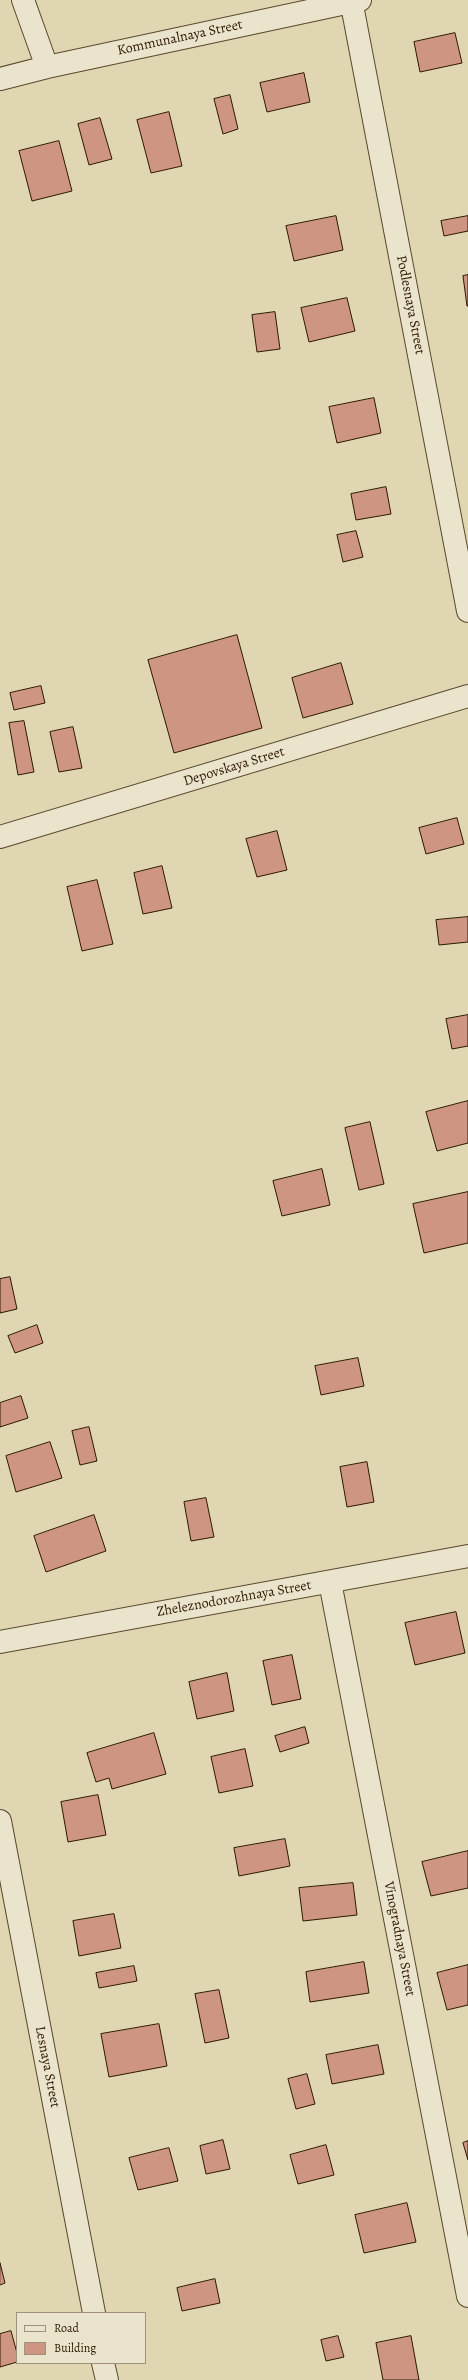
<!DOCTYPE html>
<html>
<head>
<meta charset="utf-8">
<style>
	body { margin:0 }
	#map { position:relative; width:468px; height:2380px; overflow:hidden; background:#e0d6b2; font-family:Alegreya,serif }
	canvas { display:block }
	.legend { position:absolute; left:16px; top:2312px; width:130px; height:52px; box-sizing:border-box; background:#ebe4cd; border:1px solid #9f927b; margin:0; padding:5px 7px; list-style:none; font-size:12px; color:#2d1801 }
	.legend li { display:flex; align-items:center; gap:8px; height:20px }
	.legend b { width:20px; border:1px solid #9f927b }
</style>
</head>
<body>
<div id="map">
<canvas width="468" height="2380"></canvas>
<ul class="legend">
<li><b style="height:5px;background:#ebe4cd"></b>Road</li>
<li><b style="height:11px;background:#cd9582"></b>Building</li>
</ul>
</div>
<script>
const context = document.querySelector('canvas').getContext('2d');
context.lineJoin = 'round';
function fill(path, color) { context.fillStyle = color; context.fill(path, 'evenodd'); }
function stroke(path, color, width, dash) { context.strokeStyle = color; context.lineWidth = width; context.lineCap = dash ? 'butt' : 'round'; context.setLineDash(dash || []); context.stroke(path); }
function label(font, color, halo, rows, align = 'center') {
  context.font = font + ' Alegreya,serif'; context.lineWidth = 3; context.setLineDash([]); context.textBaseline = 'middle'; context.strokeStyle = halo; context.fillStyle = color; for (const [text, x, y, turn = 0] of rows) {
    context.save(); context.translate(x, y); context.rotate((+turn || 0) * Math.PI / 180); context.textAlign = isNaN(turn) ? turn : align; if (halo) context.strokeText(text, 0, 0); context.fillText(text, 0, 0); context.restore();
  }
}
const building = new Path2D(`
	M 455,33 L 462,63 L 420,72 L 414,42 Z
	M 304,73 L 310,102 L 267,112 L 260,83 Z
	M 230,95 L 238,129 L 223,134 L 214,99 Z
	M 169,112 L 182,166 L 151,173 L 137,120 Z
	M 100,118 L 112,159 L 89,165 L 78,124 Z
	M 59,141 L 72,191 L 32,201 L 19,151 Z
	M 336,216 L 343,250 L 294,261 L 286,226 Z
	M 468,216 L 468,231 L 444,236 L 441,221 Z
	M 468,275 L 468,306 L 467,306 L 463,276 Z
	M 347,298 L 355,331 L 309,342 L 301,308 Z
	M 275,312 L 280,349 L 257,352 L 252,315 Z
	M 374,398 L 381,433 L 337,443 L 329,407 Z
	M 386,487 L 391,514 L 356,520 L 351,494 Z
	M 356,531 L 363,557 L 343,562 L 337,535 Z
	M 237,635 L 262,728 L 174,753 L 148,660 Z
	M 341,663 L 353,704 L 303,718 L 292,678 Z
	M 41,686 L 45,703 L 14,710 L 10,693 Z
	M 24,721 L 34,772 L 18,775 L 9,723 Z
	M 73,727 L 82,768 L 59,772 L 50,732 Z
	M 457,818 L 464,844 L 426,854 L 419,828 Z
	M 277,831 L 287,870 L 257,877 L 246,839 Z
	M 162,866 L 172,908 L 143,914 L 134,873 Z
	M 97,880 L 113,944 L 82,951 L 67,887 Z
	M 468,917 L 468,942 L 439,945 L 436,920 Z
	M 468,1015 L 468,1046 L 452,1049 L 446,1019 Z
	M 468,1101 L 468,1143 L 437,1151 L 426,1112 Z
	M 370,1122 L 384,1184 L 359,1190 L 345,1128 Z
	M 322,1169 L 330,1205 L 282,1216 L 273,1181 Z
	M 468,1192 L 468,1243 L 424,1253 L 413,1204 Z
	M 10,1277 L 17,1309 L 0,1313 L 0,1279 Z
	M 37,1325 L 43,1343 L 15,1353 L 8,1336 Z
	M 358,1358 L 364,1386 L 321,1395 L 315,1366 Z
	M 21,1396 L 28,1418 L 0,1427 L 0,1403 Z
	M 89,1427 L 97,1461 L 80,1465 L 72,1431 Z
	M 50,1442 L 62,1478 L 16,1492 L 6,1456 Z
	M 367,1462 L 374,1502 L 347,1507 L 340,1467 Z
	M 206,1498 L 214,1537 L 191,1541 L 184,1502 Z
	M 94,1515 L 106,1551 L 46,1572 L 34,1536 Z
	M 456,1612 L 465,1653 L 415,1665 L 405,1623 Z
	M 292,1655 L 301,1699 L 272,1705 L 263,1661 Z
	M 227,1673 L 234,1711 L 197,1719 L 189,1682 Z
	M 305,1727 L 309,1743 L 280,1752 L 275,1736 Z
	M 154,1733 L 166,1774 L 112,1789 L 109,1778 L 96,1782 L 87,1753 Z
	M 245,1749 L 253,1786 L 219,1793 L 211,1757 Z
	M 98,1795 L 106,1835 L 68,1842 L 61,1802 Z
	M 285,1839 L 290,1866 L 239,1876 L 234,1848 Z
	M 468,1851 L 468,1888 L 431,1896 L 422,1862 Z
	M 353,1883 L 357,1915 L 303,1921 L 299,1888 Z
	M 114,1914 L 121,1948 L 79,1956 L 73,1921 Z
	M 364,1962 L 369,1993 L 310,2002 L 306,1972 Z
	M 468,1965 L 468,2005 L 447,2010 L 437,1973 Z
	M 134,1966 L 137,1981 L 99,1988 L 96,1973 Z
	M 219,1990 L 229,2038 L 205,2043 L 195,1994 Z
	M 159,2024 L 167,2066 L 109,2077 L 101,2034 Z
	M 378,2045 L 384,2074 L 332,2084 L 326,2055 Z
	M 307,2074 L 315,2104 L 296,2109 L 288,2079 Z
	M 223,2140 L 230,2169 L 206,2174 L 200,2146 Z
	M 468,2141 L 468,2160 L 463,2143 Z
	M 326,2145 L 334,2175 L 298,2184 L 290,2155 Z
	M 169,2148 L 178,2181 L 138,2190 L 129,2158 Z
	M 407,2203 L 416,2242 L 364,2253 L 355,2215 Z
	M 0,2263 L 5,2283 L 0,2285 Z
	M 215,2279 L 220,2303 L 182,2311 L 177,2288 Z
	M 11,2331 L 17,2353 L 17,2362 L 0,2367 L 0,2334 Z
	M 338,2336 L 344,2357 L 326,2361 L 321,2340 Z
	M 411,2336 L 419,2380 L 383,2380 L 376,2343 Z`);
fill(building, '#cd9582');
stroke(building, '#2d1801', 1);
const street = new Path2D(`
	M 23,0 L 47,67
	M 351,0 L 468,611
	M 0,79 L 47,67 L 360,0
	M 0,837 L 468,696
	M 330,1582 L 468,2296
	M 0,1642 L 468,1556
	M 0,1821 L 94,2313
	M 103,2363 L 107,2380`);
stroke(street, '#5a482d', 24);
stroke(street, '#ebe4cd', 22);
label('14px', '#2d1801', '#ebe4cd', [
	["Kommunalnaya Street",180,38,-12],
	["Podlesnaya Street",410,305,79],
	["Depovskaya Street",234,767,-17],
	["Zheleznodorozhnaya Street",234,1599,-10],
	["Vinogradnaya Street",399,1939,79],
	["Lesnaya Street",47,2067,79]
]);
</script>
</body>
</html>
